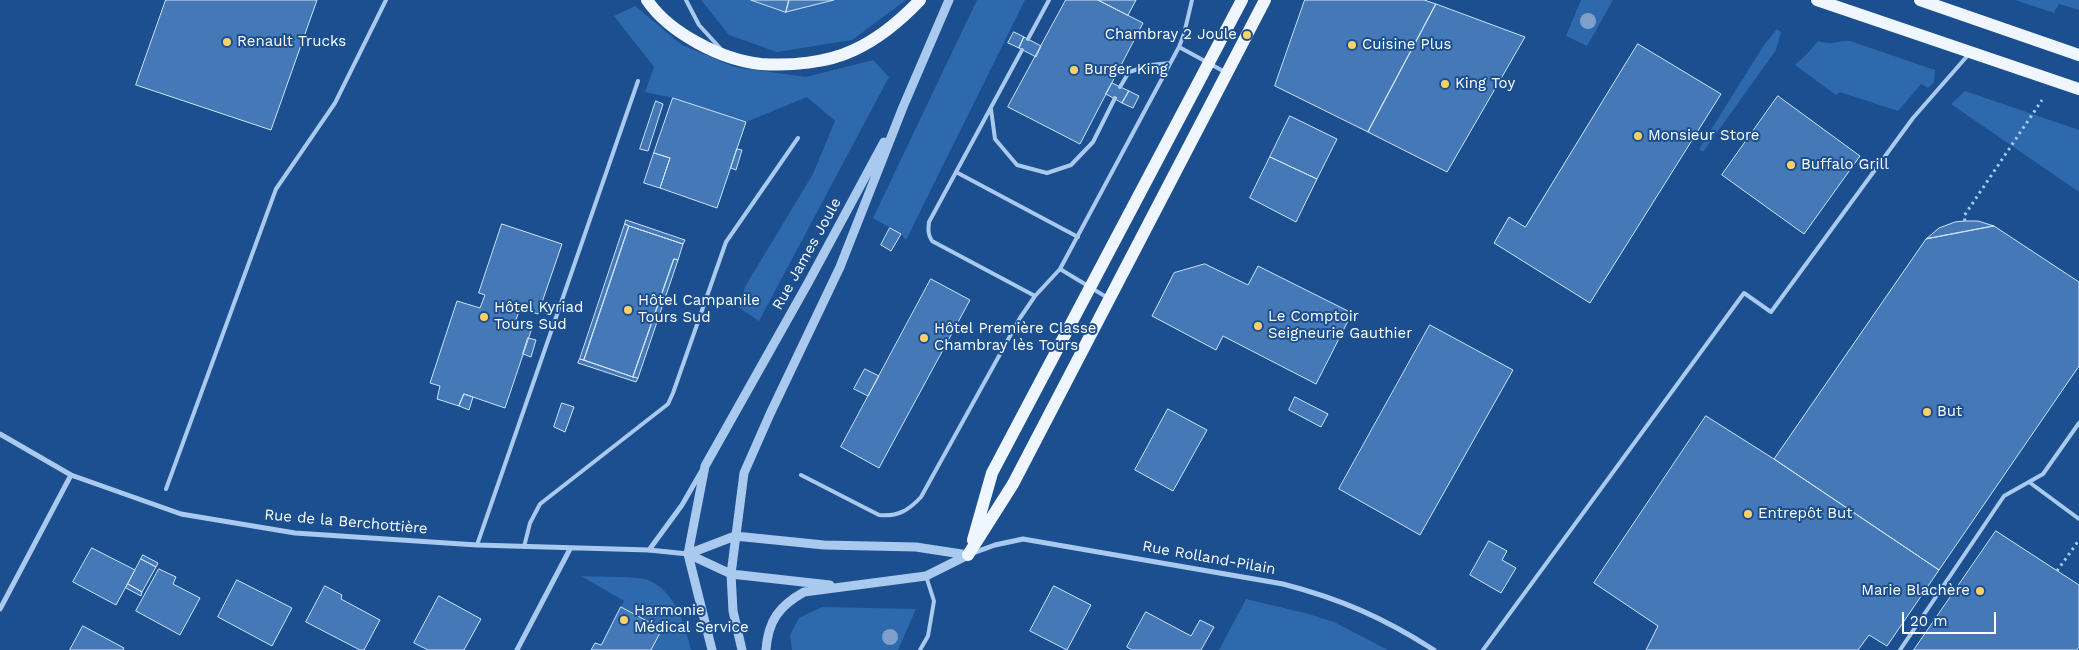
<!DOCTYPE html>
<html>
<head>
<meta charset="utf-8">
<style>
	body { margin:0 }
	#map { position:relative; width:2079px; height:650px; overflow:hidden; background:#1b4f8f; font-family:"Work Sans",sans-serif }
	canvas { display:block }
	.scale { position:absolute; left:1902px; top:612px; width:94px; height:22px; box-sizing:border-box; border:2px solid #fff; border-top:0; padding-left:6px; font-size:15px; line-height:18px; white-space:nowrap; color:#fff; -webkit-text-stroke:4px #1b4f8f; paint-order:stroke }
</style>
</head>
<body>
<div id="map">
<canvas width="2079" height="650"></canvas>
<div class="scale">20 m</div>
</div>
<script>
const context = document.querySelector('canvas').getContext('2d');
context.lineJoin = 'round';
function fill(path, color) { context.fillStyle = color; context.fill(path, 'evenodd'); }
function stroke(path, color, width, dash) { context.strokeStyle = color; context.lineWidth = width; context.lineCap = dash ? 'butt' : 'round'; context.setLineDash(dash || []); context.stroke(path); }
function label(font, color, halo, rows, align = 'center') {
  context.font = font + ' "Work Sans",sans-serif'; context.lineWidth = 4; context.setLineDash([]); context.textBaseline = 'middle'; context.strokeStyle = halo; context.fillStyle = color; for (const [text, x, y, turn = 0] of rows) {
    context.save(); context.translate(x, y); context.rotate((+turn || 0) * Math.PI / 180); context.textAlign = isNaN(turn) ? turn : align; if (halo) context.strokeText(text, 0, 0); context.fillText(text, 0, 0); context.restore();
  }
}
fill(new Path2D(`
	M 701,0 L 751,0 L 786,12 L 834,0 L 906,0 L 852,40 L 777,52 L 729,35 Z
	M 977,0 L 1025,0 L 906,240 L 901,234 L 873,218 Z
	M 1581,0 L 1613,0 L 1587,46 L 1566,36 Z
	M 2015,0 L 2079,0 L 2079,10 L 2059,4 L 2054,13 Z
	M 635,6 L 682,45 L 735,67 L 806,77 L 873,60 L 889,77 L 759,321 L 738,307 L 746,285 L 813,174 L 835,121 L 807,97 L 746,122 L 673,98 L 645,92 L 654,67 L 614,16 Z
	M 1777,29 L 1781,32 L 1776,50 L 1703,152 L 1699,149 L 1764,45 Z
	M 1818,41 C 1835,46 1835,40 1850,41 L 1935,70 L 1934,82 L 1928,88 L 1921,84 L 1898,111 L 1840,92 L 1836,95 L 1795,65 L 1808,53 Z
	M 1965,91 L 2079,130 L 2079,192 L 1951,104 Z
	M 581,576 C 594,577 638,576 648,580 C 676,592 684,623 691,650 L 651,650 L 662,629 L 621,607 L 624,601 Z
	M 1246,599 L 1305,613 L 1334,622 L 1388,650 L 1219,650 Z
	M 822,607 L 916,609 L 898,650 L 792,650 L 790,635 L 799,618 Z`), '#2e69ad');
const building = new Path2D(`
	M 166,0 L 317,0 L 271,130 L 136,85 Z
	M 751,0 L 789,0 L 786,12 Z
	M 789,0 L 834,0 L 786,12 Z
	M 1066,0 L 1098,0 L 1143,23 L 1080,144 L 1008,107 Z
	M 1098,0 L 1136,0 L 1128,15 Z
	M 1305,0 L 1424,0 L 1436,4 L 1368,132 L 1275,86 Z
	M 1436,4 L 1525,37 L 1447,172 L 1368,132 Z
	M 1014,32 L 1024,37 L 1019,48 L 1008,43 Z
	M 1024,37 L 1041,46 L 1036,57 L 1019,48 Z
	M 1638,44 L 1721,94 L 1590,303 L 1494,243 L 1509,217 L 1525,227 Z
	M 1112,83 L 1129,91 L 1122,103 L 1106,94 Z
	M 1129,91 L 1139,96 L 1133,108 L 1122,103 Z
	M 1778,96 L 1860,156 L 1804,234 L 1722,175 Z
	M 673,98 L 746,122 L 717,208 L 660,188 L 670,158 L 654,153 Z
	M 656,101 L 663,104 L 648,151 L 640,149 Z
	M 1290,116 L 1337,139 L 1317,179 L 1270,157 Z
	M 737,149 L 742,150 L 736,170 L 731,168 Z
	M 654,153 L 670,158 L 660,188 L 644,183 Z
	M 1270,157 L 1317,179 L 1296,222 L 1250,198 Z
	M 626,220 L 685,240 L 683,244 L 629,226 L 625,224 Z
	M 1965,221 L 1978,221 L 1994,226 L 1926,239 L 1939,228 L 1955,222 Z
	M 502,224 L 562,244 L 538,314 L 520,308 L 516,320 L 533,325 L 505,408 L 464,394 L 459,406 L 437,399 L 440,386 L 430,383 L 457,301 L 480,308 L 485,295 L 479,293 Z
	M 625,224 L 629,226 L 584,360 L 580,359 Z
	M 629,226 L 683,244 L 678,260 L 674,259 L 633,377 L 584,360 Z
	M 1994,226 L 2079,282 L 2079,366 L 1939,570 L 1774,459 L 1926,239 Z
	M 890,228 L 901,234 L 891,251 L 881,245 Z
	M 674,259 L 678,260 L 638,378 L 633,377 Z
	M 1205,264 L 1248,285 L 1258,266 L 1352,313 L 1316,384 L 1223,336 L 1216,350 L 1152,316 L 1174,273 Z
	M 931,279 L 970,300 L 879,468 L 841,447 Z
	M 1430,325 L 1513,370 L 1420,535 L 1339,489 Z
	M 528,338 L 536,340 L 531,357 L 523,354 Z
	M 580,359 L 633,377 L 638,378 L 636,382 L 578,363 Z
	M 865,369 L 879,376 L 868,396 L 854,389 Z
	M 464,394 L 473,397 L 469,410 L 459,406 Z
	M 1295,397 L 1328,414 L 1321,427 L 1289,410 Z
	M 562,403 L 574,407 L 565,432 L 554,427 Z
	M 1168,409 L 1207,430 L 1173,491 L 1135,470 Z
	M 1706,416 L 1774,459 L 1939,570 L 1887,646 L 1869,635 L 1858,650 L 1646,650 L 1658,626 L 1594,583 Z
	M 1996,531 L 2079,585 L 2079,647 L 2077,650 L 1914,650 Z
	M 1489,541 L 1507,551 L 1502,560 L 1516,568 L 1501,593 L 1470,575 Z
	M 92,548 L 135,570 L 116,605 L 73,582 Z
	M 143,555 L 158,563 L 156,567 L 141,559 Z
	M 141,559 L 156,567 L 142,592 L 128,584 Z
	M 159,569 L 176,577 L 173,584 L 200,598 L 180,635 L 136,611 Z
	M 237,580 L 292,608 L 272,646 L 218,617 Z
	M 128,584 L 142,592 L 141,596 L 126,588 Z
	M 325,586 L 342,595 L 341,599 L 380,620 L 364,650 L 360,650 L 306,622 Z
	M 1054,586 L 1091,605 L 1067,650 L 1030,631 Z
	M 439,596 L 481,619 L 464,650 L 428,650 L 414,643 Z
	M 621,607 L 662,629 L 651,650 L 591,650 L 595,643 L 601,645 Z
	M 1146,612 L 1191,636 L 1200,620 L 1214,627 L 1201,650 L 1132,650 L 1127,647 Z
	M 83,626 L 124,648 L 123,650 L 70,650 Z`);
fill(building, '#4478b7');
stroke(building, '#cfe3fa', 1);
stroke(new Path2D(`
	M 1965,221 L 1964,216 L 2042,100
	M 2057,571 L 2079,540`), '#a9c9ee', 3, [2.5, 4]);
stroke(new Path2D(`
	M 686,0 L 699,25 L 720,48
	M 1028,39 L 1049,0
	M 1179,47 L 1225,72
	M 1022,50 L 929,222 C 928,230 928,235 932,241 L 1035,296
	M 1120,87 L 1129,72 L 1151,65 L 1170,63
	M 991,109 L 995,139 L 1017,165 L 1047,173 L 1071,165 L 1093,142 L 1115,98
	M 956,172 L 1078,237
	M 1060,269 L 1179,47 L 1184,34 L 1192,0
	M 801,475 L 879,515 C 898,517 909,510 921,497 L 1020,318 L 1035,296 L 1060,269 L 1108,298
	M 2029,482 L 2079,519
	M 166,489 L 276,189 L 335,103 L 386,0
	M 477,545 L 638,81
	M 524,547 L 530,523 L 540,504 L 668,404 L 673,393 L 726,242 L 798,138
	M 920,650 L 928,636 L 934,601 L 926,576
	M 1483,650 L 1744,293 L 1771,312 L 1913,118 L 1969,54
	M 1900,650 L 2004,496 L 2043,474 L 2079,423`), '#a9c9ee', 4);
stroke(new Path2D(`
	M 0,434 L 71,475 L 181,514 L 295,533 L 477,545 L 649,550 L 688,554
	M 649,550 L 682,505 L 701,472
	M 973,553 L 995,545 L 1023,539 L 1283,584 C 1341,599 1384,618 1434,650
	M 0,609 L 71,475
	M 517,650 L 570,549`), '#a9c9ee', 5);
stroke(new Path2D(`
	M 688,554 L 735,536 L 824,545 L 916,547 L 968,555
	M 688,554 L 731,574 L 830,585
	M 712,650 L 688,554 L 705,466 L 808,283 L 884,142
	M 742,650 L 733,611 L 731,574 L 744,473 L 770,414 L 840,267 L 903,107 L 949,0
	M 766,650 C 768,621 779,606 804,592 L 926,576 L 968,555`), '#a9c9ee', 9);
stroke(new Path2D(`
	M 647,0 C 669,33 722,60 761,64 C 790,66 827,63 854,50 C 880,38 900,21 920,0
	M 1817,0 L 2079,89
	M 1920,0 L 2079,55
	M 973,540 L 992,473 L 1242,0
	M 968,555 L 1013,484 L 1265,0`), '#f0f6ff', 12);
context.fillStyle = '#7ea0ca';
for (const [x, y] of [
	[1588,21],
	[890,637]
]) { context.beginPath(); context.arc(x, y, 8, 0, 2 * Math.PI); context.fill(); }
for (const [x, y, r, color] of [
	[1247,35,5,"#ffd166"],
	[227,42,5,"#ffd166"],
	[1352,45,5,"#ffd166"],
	[1074,70,5,"#ffd166"],
	[1445,84,5,"#ffd166"],
	[1638,136,5,"#ffd166"],
	[1791,165,5,"#ffd166"],
	[628,310,5,"#ffd166"],
	[484,317,5,"#ffd166"],
	[1258,326,5,"#ffd166"],
	[924,338,5,"#ffd166"],
	[1927,412,5,"#ffd166"],
	[1748,514,5,"#ffd166"],
	[1980,591,5,"#ffd166"],
	[624,620,5,"#ffd166"]
]) { const dot = new Path2D(); dot.arc(x, y, r, 0, 2 * Math.PI); context.fillStyle = color; context.fill(dot); stroke(dot, '#1b4f8f', 2); }
label('15px', '#fff', '#1b4f8f', [
	["Chambray 2 Joule",1237,35,"right"],
	["Renault Trucks",237,42],
	["Cuisine Plus",1362,45],
	["Burger King",1084,70],
	["King Toy",1455,84],
	["Monsieur Store",1648,136],
	["Buffalo Grill",1801,165],
	["Hôtel Campanile",638,301],
	["Tours Sud",638,318],
	["Hôtel Kyriad",494,308],
	["Tours Sud",494,325],
	["Le Comptoir",1268,317],
	["Seigneurie Gauthier",1268,334],
	["Hôtel Première Classe",934,329],
	["Chambray lès Tours",934,346],
	["But",1937,412],
	["Entrepôt But",1758,514],
	["Marie Blachère",1970,591,"right"],
	["Harmonie",634,611],
	["Médical Service",634,628]
], 'left');
label('15px', '#fff', '#1b4f8f', [
	["Rue James Joule",807,254,-61],
	["Rue de la Berchottière",346,522,5],
	["Rue Rolland-Pilain",1209,558,10]
]);
</script>
</body>
</html>
